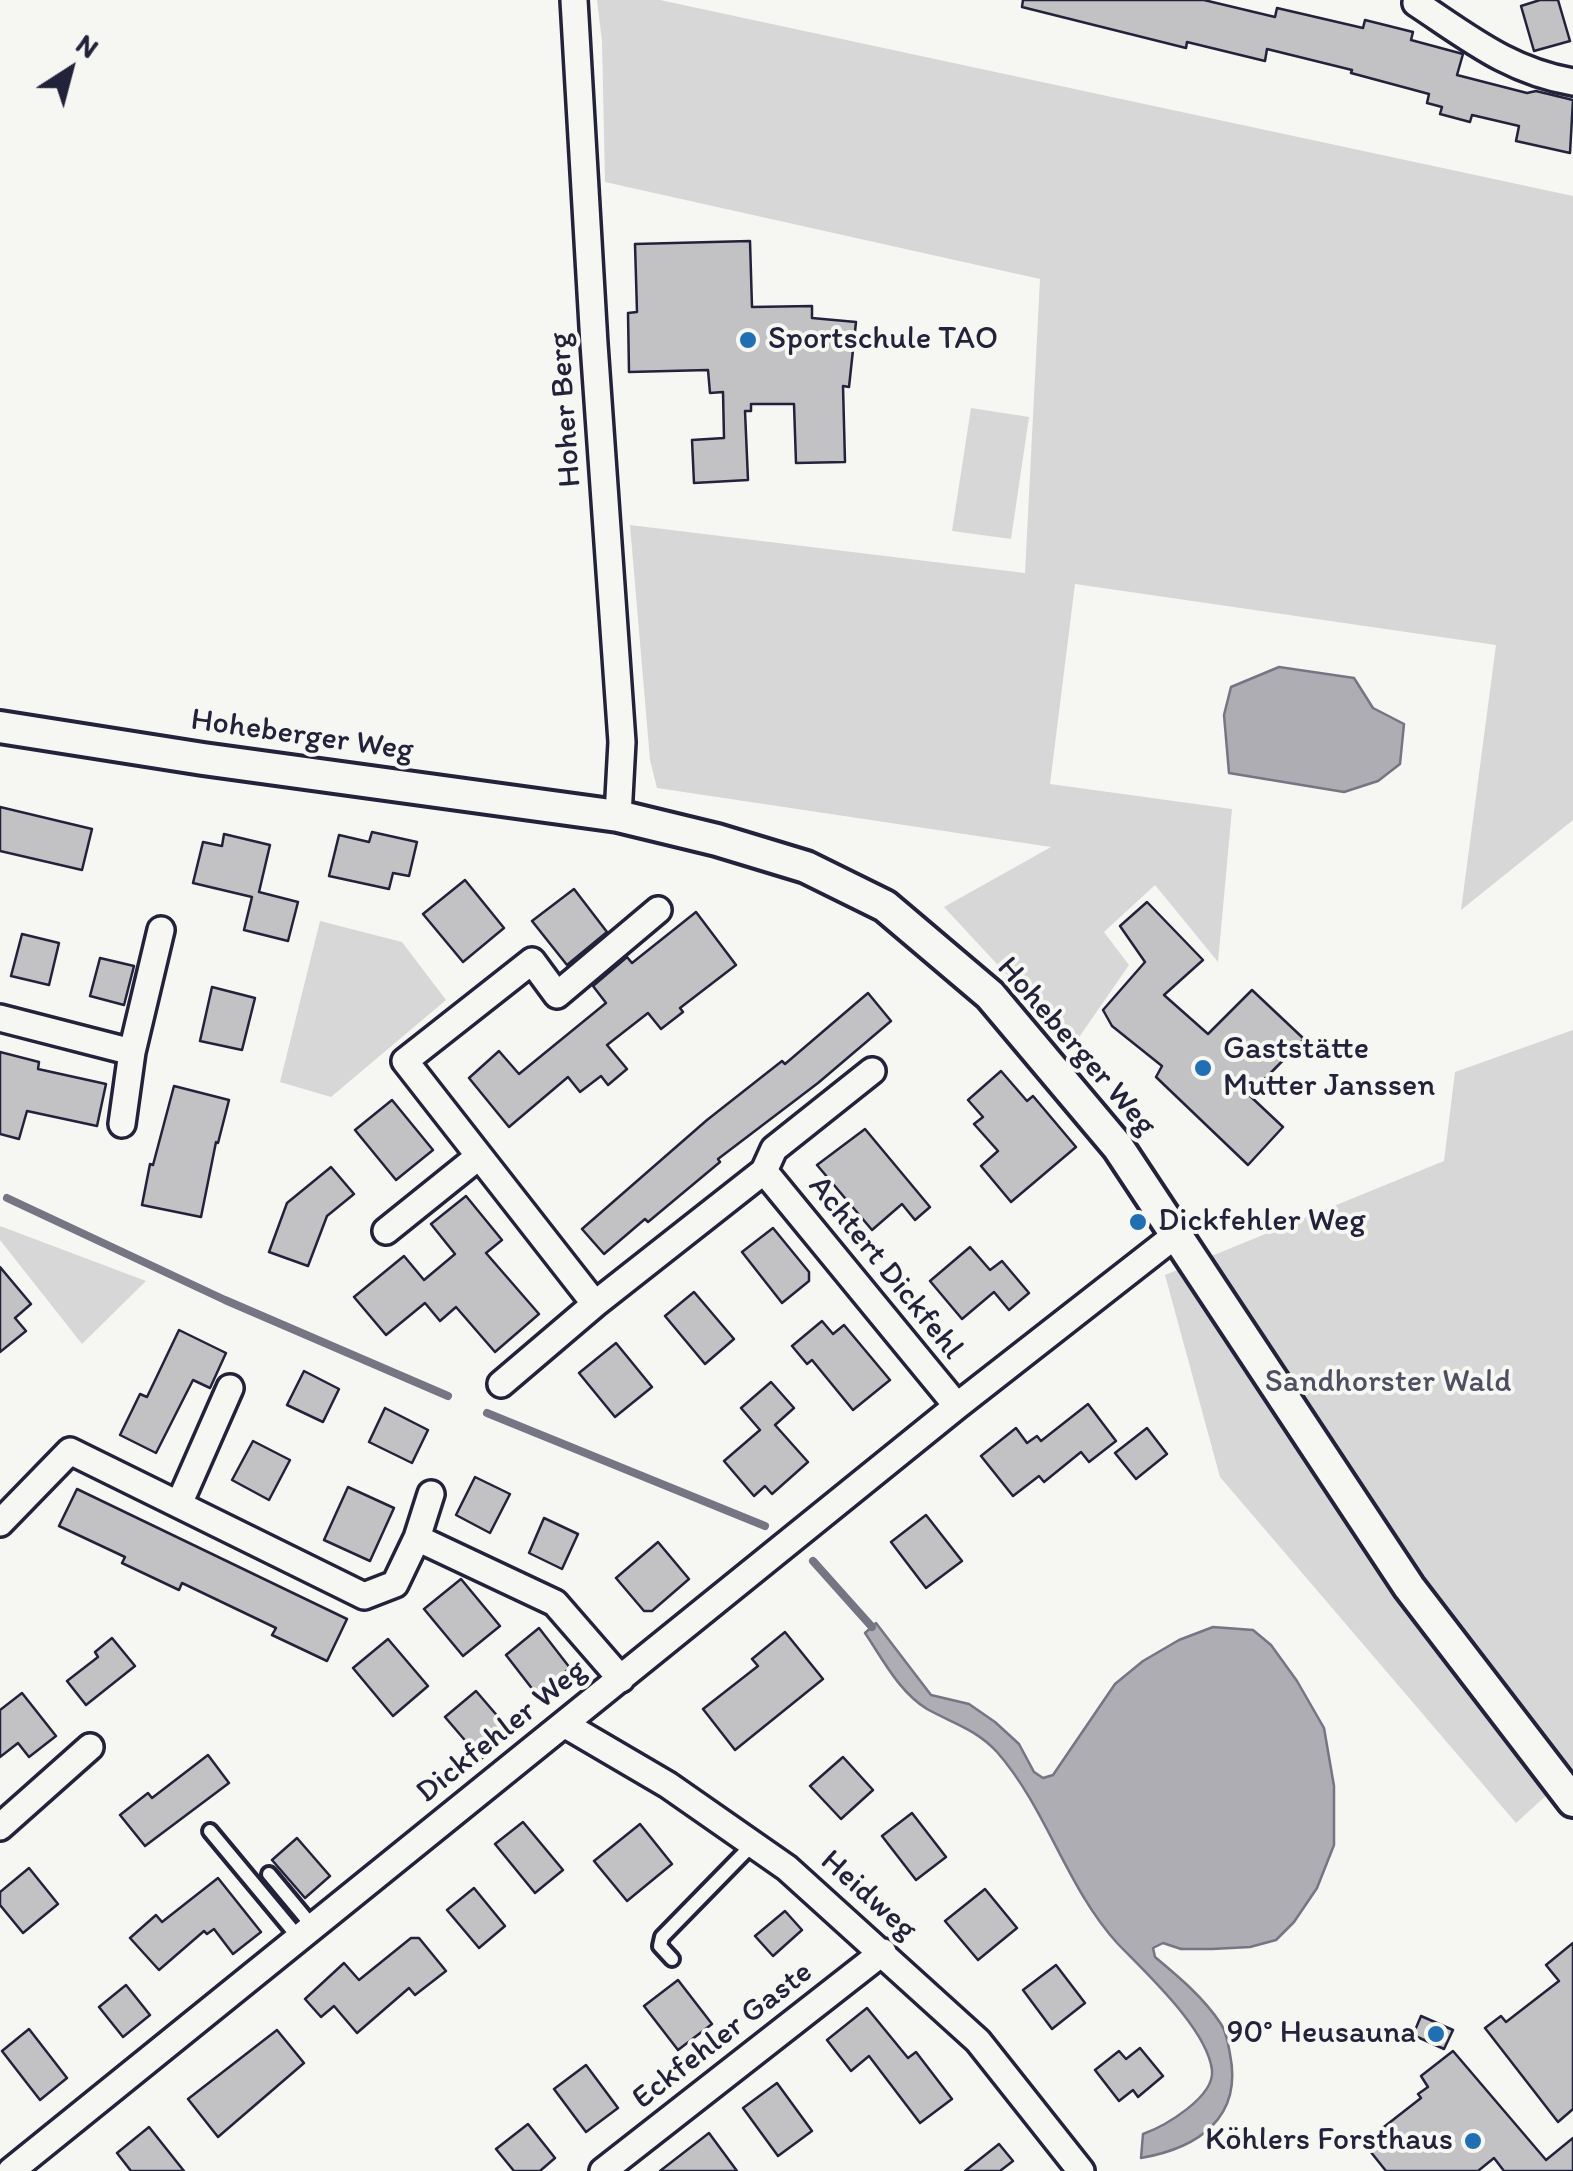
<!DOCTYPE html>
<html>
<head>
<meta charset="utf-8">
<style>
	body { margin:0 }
	#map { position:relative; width:1573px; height:2171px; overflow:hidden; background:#f6f6f2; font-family:Itim,sans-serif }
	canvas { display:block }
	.north { position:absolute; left:20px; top:20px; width:100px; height:100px; -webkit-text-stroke:8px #f6f6f2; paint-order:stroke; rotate:36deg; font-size:28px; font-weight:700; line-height:40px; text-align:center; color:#22223b }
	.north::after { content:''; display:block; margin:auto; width:35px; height:45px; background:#22223b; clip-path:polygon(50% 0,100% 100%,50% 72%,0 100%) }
</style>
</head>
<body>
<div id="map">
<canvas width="1573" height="2171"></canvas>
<div class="north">N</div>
</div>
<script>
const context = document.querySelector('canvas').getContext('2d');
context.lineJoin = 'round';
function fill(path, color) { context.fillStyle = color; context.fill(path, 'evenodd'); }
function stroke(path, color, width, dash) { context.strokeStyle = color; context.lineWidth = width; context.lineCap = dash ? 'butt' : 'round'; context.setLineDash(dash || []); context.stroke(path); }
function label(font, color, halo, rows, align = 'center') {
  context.font = font + ' Itim,sans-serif'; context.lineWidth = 8; context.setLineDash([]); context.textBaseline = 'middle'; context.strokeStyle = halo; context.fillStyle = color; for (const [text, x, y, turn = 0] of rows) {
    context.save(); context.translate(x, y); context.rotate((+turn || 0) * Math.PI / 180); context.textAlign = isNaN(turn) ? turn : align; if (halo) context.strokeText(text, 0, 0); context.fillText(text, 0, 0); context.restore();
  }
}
fill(new Path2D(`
	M 597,0 L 660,0 L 1573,196 L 1573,820 L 1461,910 L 1496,645 L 1075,584 L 1050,784 L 1232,809 L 1218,962 L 1155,885 L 1104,932 L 1129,965 L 1073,1046 L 944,907 L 1051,847 L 657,788 L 650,760 L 630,525 L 1025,573 L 1040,279 L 605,182 L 602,41 Z
	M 971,408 L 1029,417 L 1011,539 L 952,531 Z
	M 320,921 L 402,942 L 446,1000 L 331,1097 L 280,1082 Z
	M 1573,1030 L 1573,1771 L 1516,1823 L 1220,1477 L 1165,1275 L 1444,1161 L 1455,1072 Z
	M 0,1226 L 146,1281 L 82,1344 L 0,1240 Z`), '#d7d7d7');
const water = new Path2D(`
	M 1279,667 L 1354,678 L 1373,708 L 1404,724 L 1400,764 L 1378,781 L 1344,792 L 1229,773 L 1224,715 L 1231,687 Z
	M 876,1623 L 931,1695 L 969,1704 L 995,1722 L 1019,1744 L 1034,1772 L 1043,1778 L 1053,1775 L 1115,1684 L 1143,1661 L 1179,1640 L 1213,1627 L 1253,1630 L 1271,1645 L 1297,1681 L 1324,1728 L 1334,1786 L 1334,1845 L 1317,1888 L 1294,1922 L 1276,1940 L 1250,1947 L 1212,1949 L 1181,1949 L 1163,1943 L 1153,1948 L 1155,1957 C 1179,1977 1204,1998 1221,2024 C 1227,2033 1228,2044 1230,2054 C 1243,2118 1198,2148 1141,2158 L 1143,2134 C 1165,2126 1215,2097 1212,2070 C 1207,2029 1146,1973 1118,1944 C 1066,1887 1047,1809 997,1752 C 976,1729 952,1723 927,1709 C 899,1692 882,1658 865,1633 Z`);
fill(water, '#adadb3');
stroke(water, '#757583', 2.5);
stroke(new Path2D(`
	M 7,1198 L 225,1300 L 448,1396
	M 487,1413 L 765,1526
	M 813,1561 L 872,1627`), '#757583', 8);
const building = new Path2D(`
	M 1023,0 L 1204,0 L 1275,17 L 1277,8 L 1363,28 L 1365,20 L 1413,32 L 1411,40 L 1463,54 L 1457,75 L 1527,93 L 1536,91 L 1573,100 L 1570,153 L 1516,141 L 1519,126 L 1472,115 L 1470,122 L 1440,114 L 1442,107 L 1427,103 L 1429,94 L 1351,73 L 1352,70 L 1267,49 L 1265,61 L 1187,42 L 1186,48 L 1022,7 Z
	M 1540,0 L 1558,0 L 1570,41 L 1534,51 L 1521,6 Z
	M 750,241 L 752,307 L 812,306 L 812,318 L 856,322 L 849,387 L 843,386 L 845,462 L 796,463 L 794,404 L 751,404 L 751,411 L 745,411 L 748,480 L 694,483 L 692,440 L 724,438 L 723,392 L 710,393 L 708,370 L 629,372 L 628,313 L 637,312 L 635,244 Z
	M 0,807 L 92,829 L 82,870 L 0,851 Z
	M 372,832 L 417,842 L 409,876 L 393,873 L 389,889 L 329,876 L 339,835 L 369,842 Z
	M 224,834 L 270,845 L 259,892 L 298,902 L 288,941 L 244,930 L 252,897 L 193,883 L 203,842 L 222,846 Z
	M 465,880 L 504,928 L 463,962 L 423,914 Z
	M 574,889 L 607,932 L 567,965 L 532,921 Z
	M 1147,902 L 1203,960 L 1164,995 L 1208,1034 L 1252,990 L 1304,1039 L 1249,1095 L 1283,1127 L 1248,1165 L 1156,1077 L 1162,1066 L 1112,1026 L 1103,1010 L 1145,962 L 1120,926 Z
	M 696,912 L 736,965 L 680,1008 L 683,1012 L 661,1029 L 648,1013 L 607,1045 L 627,1069 L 608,1085 L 601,1076 L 580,1092 L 568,1077 L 509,1127 L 469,1078 L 499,1051 L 519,1074 L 606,1003 L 593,986 L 627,957 L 632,963 Z
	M 22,934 L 59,943 L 49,985 L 11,976 Z
	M 100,958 L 134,966 L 124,1005 L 90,996 Z
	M 212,987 L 255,998 L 242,1050 L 200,1041 Z
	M 868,993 L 891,1021 L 818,1083 L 718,1159 L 720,1162 L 648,1222 L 645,1219 L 604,1254 L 582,1229 L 707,1120 L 782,1061 L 785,1064 Z
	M 0,1052 L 39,1062 L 38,1069 L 106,1084 L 97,1126 L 27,1111 L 19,1139 L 0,1134 Z
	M 1001,1071 L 1027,1101 L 1033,1096 L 1076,1147 L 1011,1202 L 981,1166 L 998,1151 L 974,1124 L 983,1117 L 968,1100 Z
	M 174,1086 L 229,1100 L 218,1143 L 216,1142 L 201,1217 L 142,1205 L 150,1164 L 153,1165 Z
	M 392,1100 L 433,1150 L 396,1180 L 355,1130 Z
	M 865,1129 L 930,1207 L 915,1220 L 902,1204 L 872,1230 L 817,1165 Z
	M 331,1167 L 354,1194 L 327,1216 L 308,1266 L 269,1252 L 287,1203 Z
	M 466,1196 L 502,1240 L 486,1253 L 539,1314 L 495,1352 L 456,1307 L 440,1321 L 425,1303 L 386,1335 L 354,1297 L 404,1256 L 424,1280 L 455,1254 L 431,1224 Z
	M 773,1228 L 809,1272 L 809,1281 L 782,1303 L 742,1252 Z
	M 970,1247 L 990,1270 L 1002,1261 L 1029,1293 L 1009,1310 L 994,1292 L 962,1319 L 930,1281 Z
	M 0,1267 L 31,1304 L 15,1318 L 26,1331 L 0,1352 Z
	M 694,1292 L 734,1339 L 705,1364 L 665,1316 Z
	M 822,1321 L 833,1334 L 844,1325 L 890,1380 L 853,1410 L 812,1360 L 807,1364 L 792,1346 Z
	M 179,1330 L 226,1353 L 210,1388 L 193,1380 L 156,1453 L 120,1435 L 140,1394 L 147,1397 Z
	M 616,1343 L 652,1387 L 615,1417 L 579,1373 Z
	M 304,1371 L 339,1389 L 323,1422 L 287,1405 Z
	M 771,1382 L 794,1408 L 775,1425 L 808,1462 L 772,1494 L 765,1486 L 754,1496 L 724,1461 L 760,1430 L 741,1408 Z
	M 1088,1404 L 1116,1441 L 1089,1462 L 1081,1452 L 1044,1482 L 1039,1476 L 1013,1496 L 981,1456 L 1016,1428 L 1027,1443 L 1037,1436 L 1041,1441 Z
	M 385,1408 L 428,1430 L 412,1463 L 369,1442 Z
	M 1147,1428 L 1167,1454 L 1136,1479 L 1115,1453 Z
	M 253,1441 L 290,1460 L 269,1500 L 232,1480 Z
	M 475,1477 L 510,1494 L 490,1533 L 456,1515 Z
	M 348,1487 L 394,1508 L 370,1561 L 324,1540 Z
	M 77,1489 L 347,1619 L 327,1661 L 272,1635 L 276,1628 L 182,1583 L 179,1590 L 122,1563 L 125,1557 L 59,1526 Z
	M 926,1515 L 962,1561 L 926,1588 L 891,1542 Z
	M 544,1518 L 578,1534 L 562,1569 L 529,1553 Z
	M 658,1542 L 689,1579 L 652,1611 L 644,1611 L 616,1578 Z
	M 461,1579 L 500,1626 L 463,1656 L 424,1609 Z
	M 539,1628 L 570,1668 L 537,1695 L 506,1655 Z
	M 785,1632 L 823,1679 L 735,1750 L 703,1709 L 758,1666 L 752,1659 Z
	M 112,1638 L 135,1666 L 86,1705 L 67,1681 L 98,1657 L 95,1652 Z
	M 388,1639 L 428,1686 L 393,1716 L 353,1668 Z
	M 476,1691 L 512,1733 L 481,1759 L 445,1717 Z
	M 22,1693 L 56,1736 L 29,1757 L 18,1743 L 0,1757 L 0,1710 Z
	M 208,1755 L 229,1783 L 145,1846 L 120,1815 L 148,1793 L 152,1798 Z
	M 843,1757 L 873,1790 L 841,1819 L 810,1786 Z
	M 912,1813 L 946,1857 L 916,1880 L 882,1836 Z
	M 523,1822 L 563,1870 L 535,1893 L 495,1844 Z
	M 640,1824 L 672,1864 L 627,1901 L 594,1861 Z
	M 297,1838 L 330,1876 L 305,1898 L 272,1860 Z
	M 29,1868 L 58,1904 L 23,1933 L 0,1905 L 0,1892 Z
	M 218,1878 L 261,1932 L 233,1954 L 214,1929 L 207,1934 L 204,1931 L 159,1970 L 130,1938 L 156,1915 L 162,1922 Z
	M 474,1888 L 505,1926 L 479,1948 L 447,1910 Z
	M 985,1889 L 1017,1928 L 978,1960 L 945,1921 Z
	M 785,1911 L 802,1930 L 773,1956 L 755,1936 Z
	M 411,1938 L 419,1938 L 446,1971 L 415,1995 L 409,1988 L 357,2033 L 334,2006 L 321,2017 L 305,1999 L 344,1963 L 359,1980 Z
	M 1573,1943 L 1573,2109 L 1558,2122 L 1485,2028 L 1501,2016 L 1506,2022 L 1559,1981 L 1546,1965 Z
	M 1056,1965 L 1085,2003 L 1052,2029 L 1023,1990 Z
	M 678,1980 L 712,2024 L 678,2050 L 644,2006 Z
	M 126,1985 L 150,2015 L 123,2037 L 99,2007 Z
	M 867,2008 L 908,2058 L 916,2052 L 952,2099 L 920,2123 L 869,2056 L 851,2071 L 827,2040 Z
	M 1421,2016 L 1453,2030 L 1444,2049 L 1413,2035 Z
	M 29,2029 L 67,2078 L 40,2100 L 2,2051 Z
	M 277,2030 L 304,2063 L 218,2137 L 188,2099 Z
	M 1140,2048 L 1163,2076 L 1138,2097 L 1133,2090 L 1119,2101 L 1095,2070 L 1119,2051 L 1126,2059 Z
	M 1453,2051 L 1546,2160 L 1573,2138 L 1573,2171 L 1504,2171 L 1494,2158 L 1478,2171 L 1386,2171 L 1370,2151 L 1385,2137 L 1380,2130 L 1421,2098 L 1418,2094 L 1428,2087 L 1421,2076 Z
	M 586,2065 L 618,2108 L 586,2132 L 554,2089 Z
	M 777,2083 L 812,2131 L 778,2156 L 743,2108 Z
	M 528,2124 L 555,2158 L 540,2171 L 514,2171 L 496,2149 Z
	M 149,2127 L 184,2171 L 131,2171 L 117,2153 Z
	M 709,2133 L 737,2171 L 660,2171 Z
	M 999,2144 L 1013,2161 L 1000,2171 L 965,2171 Z`);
fill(building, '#c2c2c4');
stroke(building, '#22223b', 2.5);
const service = new Path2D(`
	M 210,1831 L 299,1938
	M 269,1874 L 313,1927
	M 672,1959 L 660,1946 L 662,1937 L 753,1844`);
const minor = new Path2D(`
	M 574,0 L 594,344 L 622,742 L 618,816
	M 1416,3 C 1469,38 1509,71 1573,82
	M 658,910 L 557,995 L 532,961 L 405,1061 L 595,1304 L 764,1171 L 957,1406
	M 0,1018 L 132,1052 L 122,1124
	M 132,1052 L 161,930
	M 764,1171 L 774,1149 L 872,1071
	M 386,1231 L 478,1157
	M 501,1384 L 595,1304
	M 179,1504 L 230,1388
	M 0,1523 L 70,1451 L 364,1596 L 395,1584 L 417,1538 L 555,1603 L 621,1679
	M 417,1538 L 431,1494
	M 564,1724 L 668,1785 L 787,1868 L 978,2041 L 1081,2171
	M 0,1827 L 90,1747
	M 11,2171 L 957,1406 L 1177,1234
	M 603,2171 L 883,1952`);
const tertiary = new Path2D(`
	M 0,727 L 203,759 L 618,816 L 717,840 L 806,867 L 885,906 L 990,995 L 1118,1147 L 1409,1587 L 1573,1801`);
stroke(service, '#22223b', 20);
stroke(minor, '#22223b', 32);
stroke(tertiary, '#22223b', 38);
stroke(service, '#f6f6f2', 12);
stroke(minor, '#f6f6f2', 25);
stroke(tertiary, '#f6f6f2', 30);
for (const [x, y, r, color] of [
	[748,340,10,"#1f6fb2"],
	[1203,1068,10,"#1f6fb2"],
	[1138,1222,10,"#1f6fb2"],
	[1436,2034,10,"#1f6fb2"],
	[1473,2141,10,"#1f6fb2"]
]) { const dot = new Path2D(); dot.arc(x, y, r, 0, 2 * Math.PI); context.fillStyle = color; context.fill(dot); stroke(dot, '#f6f6f2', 4); }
label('32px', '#22223b', '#f6f6f2', [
	["Sportschule TAO",768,340],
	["Gaststätte",1223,1050],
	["Mutter Janssen",1223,1087],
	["Dickfehler Weg",1158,1222],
	["90° Heusauna",1416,2034,"right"],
	["Köhlers Forsthaus",1453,2141,"right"]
], 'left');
label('32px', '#22223b', '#f6f6f2', [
	["Hoher Berg",566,410,-94],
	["Hoheberger Weg",302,736,8],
	["Hoheberger Weg",1076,1047,49],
	["Achtert Dickfehl",885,1268,51],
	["Dickfehler Weg",502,1732,-39],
	["Heidweg",868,1896,42],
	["Eckfehler Gaste",723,2036,-38]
]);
label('32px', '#4f4f62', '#f6f6f2', [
	["Sandhorster Wald",1388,1383]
]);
</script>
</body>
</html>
